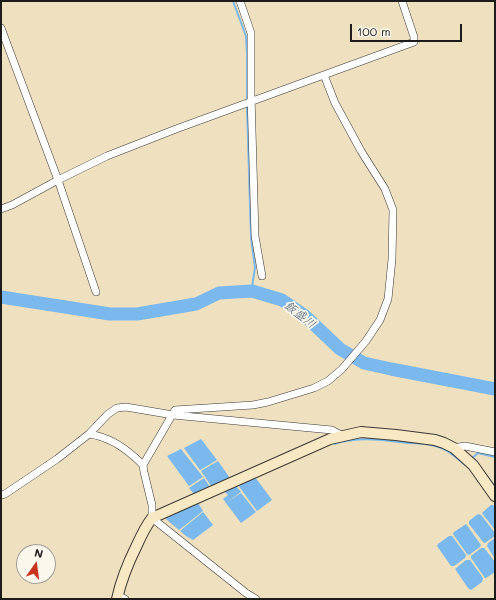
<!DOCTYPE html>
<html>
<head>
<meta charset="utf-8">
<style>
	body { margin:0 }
	#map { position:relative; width:496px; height:600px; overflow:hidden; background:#efe0c0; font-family:Mali,sans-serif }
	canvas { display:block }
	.frame { position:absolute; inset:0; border:2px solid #1c1c1c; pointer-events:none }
	.north { position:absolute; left:16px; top:544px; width:40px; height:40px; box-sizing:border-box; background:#fbf7ec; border:1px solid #a29f99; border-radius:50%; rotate:14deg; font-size:11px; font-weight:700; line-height:16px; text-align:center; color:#1c1c1c }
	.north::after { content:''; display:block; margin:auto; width:14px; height:18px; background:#c8321e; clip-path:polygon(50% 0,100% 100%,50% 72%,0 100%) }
	.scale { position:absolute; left:350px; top:24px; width:112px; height:18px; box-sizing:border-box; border:2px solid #1c1c1c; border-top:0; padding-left:5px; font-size:12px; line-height:14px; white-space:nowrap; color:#1c1c1c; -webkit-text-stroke:3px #fbf7ec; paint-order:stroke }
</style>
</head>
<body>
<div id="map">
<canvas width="496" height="600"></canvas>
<div class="frame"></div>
<div class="north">N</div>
<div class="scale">100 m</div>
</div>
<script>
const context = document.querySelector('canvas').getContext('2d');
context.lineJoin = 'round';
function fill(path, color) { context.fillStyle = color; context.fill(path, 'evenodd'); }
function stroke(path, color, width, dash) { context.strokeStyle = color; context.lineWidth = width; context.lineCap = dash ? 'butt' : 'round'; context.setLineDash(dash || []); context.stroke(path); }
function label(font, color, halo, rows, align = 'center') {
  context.font = font + ' Mali,"Klee One",sans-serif'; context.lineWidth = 3.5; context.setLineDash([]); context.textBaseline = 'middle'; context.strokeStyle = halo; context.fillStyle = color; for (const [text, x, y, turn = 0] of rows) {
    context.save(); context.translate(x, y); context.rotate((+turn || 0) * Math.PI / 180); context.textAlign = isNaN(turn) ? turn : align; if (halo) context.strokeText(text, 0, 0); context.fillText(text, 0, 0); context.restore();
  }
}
fill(new Path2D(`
	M 201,439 L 217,460 L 200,470 L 184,448 Z
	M 181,449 L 203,477 L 189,486 L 167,456 Z
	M 218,461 L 230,478 L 211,486 L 201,471 Z
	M 255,477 L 272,500 L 257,511 L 238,485 Z
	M 204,478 L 210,487 L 194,494 L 189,488 Z
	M 236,486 L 241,492 L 226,503 L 223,499 L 228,495 L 224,491 Z
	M 241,493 L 256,512 L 241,523 L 226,503 Z
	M 198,503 L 203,511 L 179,530 L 166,519 L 167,517 Z
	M 491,505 L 493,505 L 495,507 L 495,530 L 482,513 Z
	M 203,512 L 213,525 L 193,540 L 186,536 L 180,531 Z
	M 478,514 L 481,515 L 495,533 L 495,536 L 485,543 L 483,542 L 469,524 L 469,521 Z
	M 466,524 L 481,545 L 480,547 L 469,555 L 467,554 L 453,534 L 454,532 Z
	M 449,536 L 452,536 L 466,555 L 465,558 L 454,566 L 451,566 L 437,546 L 438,544 Z
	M 495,538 L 495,559 L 487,546 L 488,543 Z
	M 481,548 L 484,548 L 485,549 L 495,562 L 495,572 L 486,578 L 485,578 L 471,558 L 471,556 Z
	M 466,560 L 470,560 L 483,578 L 482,582 L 471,590 L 468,588 L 455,569 Z`), '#7ab8ed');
stroke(new Path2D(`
	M 233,1 L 246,36 L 247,54 L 247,102
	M 247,106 L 251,237 L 255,268 L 253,280 L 252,291
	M 334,444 C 358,436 383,440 408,443 C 418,443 430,444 439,447 C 449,450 457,458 465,465 L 466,464
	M 471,459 L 478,453 L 495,457
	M 487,476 L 495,487`), '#7ab8ed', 2);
stroke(new Path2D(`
	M 1,297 L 110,314 L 137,314 L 196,304 L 219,293 L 252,291 L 282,300 L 304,315 L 340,349 L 364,363 L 391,369 L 495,389`), '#7ab8ed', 13);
const street = new Path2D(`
	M 240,1 L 251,33 L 251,95 L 255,236 L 262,276
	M 1,28 L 58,180 L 96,292
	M 1,209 L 12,205 L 58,180 L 107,156 L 176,129 L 414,42 L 414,37 L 402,1
	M 89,434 C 94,435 100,436 104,438 C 119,443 132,454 143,465
	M 454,448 L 465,446 L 495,452
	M 1,495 L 5,494 L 57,459 L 89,434 L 108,414 L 117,408 L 126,407 L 173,415 L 332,430 L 343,436
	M 118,596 L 125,599
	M 256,599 L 246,593 L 152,518 L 152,505 L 144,472 L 143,465 L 175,410 L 253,405 L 268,402 L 314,388 L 328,381 L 342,369 L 366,341 L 380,320 L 388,299 L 392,259 L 393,210 L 385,189 L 361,151 L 335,103 L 324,75`);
const secondary = new Path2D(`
	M 117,599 C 121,580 128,563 137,545 C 141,536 146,526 152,518 L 330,439 L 361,432 L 396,435 L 435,440 L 444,443 L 454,448 L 473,465 L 495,496`);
stroke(street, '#3c3935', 8);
stroke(secondary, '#3c3935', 12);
stroke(street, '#fff', 7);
stroke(secondary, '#f8e8c3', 10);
label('italic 12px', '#425a70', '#fbf7ec', [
	["飯盛川",300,315,38]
]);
</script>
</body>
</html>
